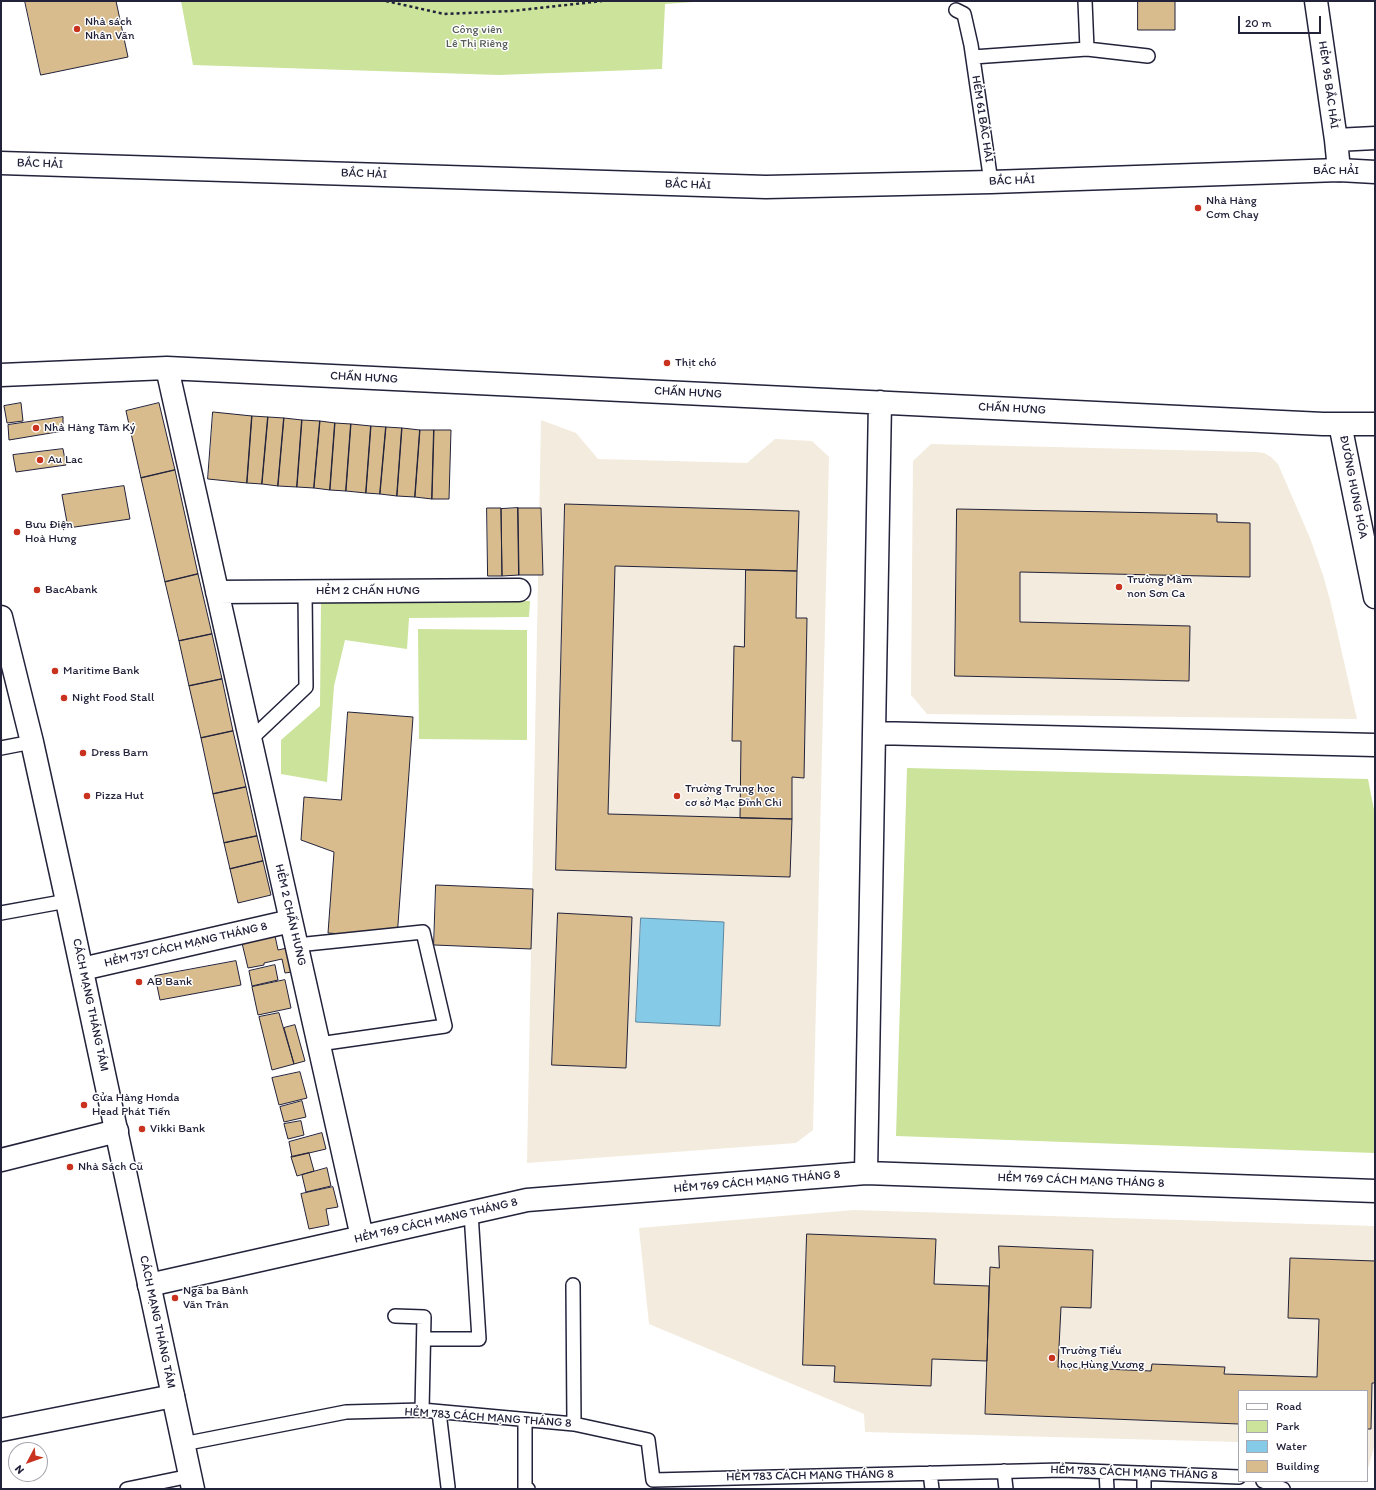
<!DOCTYPE html>
<html>
<head>
<meta charset="utf-8">
<style>
	body { margin:0 }
	#map { position:relative; width:1376px; height:1490px; overflow:hidden; background:#fff; font-family:Itim,sans-serif }
	canvas { display:block }
	.frame { position:absolute; inset:0; border:2px solid #22223b; pointer-events:none }
	.legend { position:absolute; left:1238px; top:1390px; width:130px; height:92px; box-sizing:border-box; background:#fff; border:1px solid #a7a7b1; margin:0; padding:5px 7px; list-style:none; font-size:12px; color:#22223b }
	.legend li { display:flex; align-items:center; gap:8px; height:20px }
	.legend b { width:20px; border:1px solid #a7a7b1 }
	.north { position:absolute; left:8px; top:1442px; width:40px; height:40px; box-sizing:border-box; background:#fff; border:1px solid #a7a7b1; border-radius:50%; rotate:229deg; font-size:11px; font-weight:700; line-height:16px; text-align:center; color:#22223b }
	.north::after { content:''; display:block; margin:auto; width:14px; height:18px; background:#c8321e; clip-path:polygon(50% 0,100% 100%,50% 72%,0 100%) }
	.scale { position:absolute; left:1238px; top:16px; width:83px; height:18px; box-sizing:border-box; border:2px solid #22223b; border-top:0; padding-left:5px; font-size:12px; line-height:14px; white-space:nowrap; color:#22223b; -webkit-text-stroke:3px #fff; paint-order:stroke }
</style>
</head>
<body>
<div id="map">
<canvas width="1376" height="1490"></canvas>
<div class="frame"></div>
<ul class="legend">
<li><b style="height:5px;background:#fff"></b>Road</li>
<li><b style="height:11px;background:#cbe39a"></b>Park</li>
<li><b style="height:11px;background:#85cbe7"></b>Water</li>
<li><b style="height:11px;background:#d8bc8d"></b>Building</li>
</ul>
<div class="north">N</div>
<div class="scale">20 m</div>
</div>
<script>
const context = document.querySelector('canvas').getContext('2d');
context.lineJoin = 'round';
function fill(path, color) { context.fillStyle = color; context.fill(path, 'evenodd'); }
function stroke(path, color, width, dash) { context.strokeStyle = color; context.lineWidth = width; context.lineCap = dash ? 'butt' : 'round'; context.setLineDash(dash || []); context.stroke(path); }
function label(font, color, halo, rows, align = 'center') {
  context.font = font + ' Itim,sans-serif'; context.lineWidth = 3; context.setLineDash([]); context.textBaseline = 'middle'; context.strokeStyle = halo; context.fillStyle = color; for (const [text, x, y, turn = 0] of rows) {
    context.save(); context.translate(x, y); context.rotate((+turn || 0) * Math.PI / 180); context.textAlign = isNaN(turn) ? turn : align; if (halo) context.strokeText(text, 0, 0); context.fillText(text, 0, 0); context.restore();
  }
}
fill(new Path2D(`
	M 541,420 L 576,433 L 598,459 L 747,463 L 775,439 L 812,441 L 829,457 L 813,1130 L 796,1143 L 527,1163 Z
	M 931,444 L 1256,452 L 1264,453 L 1271,457 L 1278,464 L 1310,538 L 1323,575 L 1330,600 L 1357,719 L 927,714 L 911,695 L 913,461 Z
	M 854,1210 L 1375,1226 L 1375,1444 L 1367,1472 L 1367,1391 L 1239,1391 L 1239,1442 L 865,1432 L 864,1414 L 649,1324 L 639,1228 Z`), '#f3ebdd');
fill(new Path2D(`
	M 181,1 L 707,1 L 665,4 L 662,69 L 499,75 L 193,65 Z
	M 530,601 L 529,617 L 409,618 L 407,649 L 345,640 L 334,686 L 327,782 L 281,774 L 281,740 L 320,706 L 321,603 Z
	M 418,629 L 527,630 L 527,740 L 419,739 Z
	M 907,768 L 1368,779 L 1375,815 L 1375,1153 L 896,1136 Z`), '#cbe39a');
const water = new Path2D(`
	M 641,918 L 724,922 L 720,1026 L 636,1022 Z`);
fill(water, '#85cbe7');
stroke(water, '#5d87a2', 1);
const building = new Path2D(`
	M 25,1 L 116,1 L 128,57 L 41,75 Z
	M 1138,1 L 1175,1 L 1175,30 L 1138,30 Z
	M 21,403 L 23,421 L 7,423 L 4,406 Z
	M 159,403 L 175,470 L 141,478 L 126,411 Z
	M 213,412 L 252,416 L 247,483 L 208,479 Z
	M 252,416 L 268,417 L 262,484 L 247,483 Z
	M 63,417 L 63,431 L 9,440 L 8,425 Z
	M 268,417 L 284,418 L 278,486 L 262,484 Z
	M 284,418 L 302,420 L 297,487 L 278,486 Z
	M 302,420 L 320,421 L 314,488 L 297,487 Z
	M 320,421 L 335,423 L 330,490 L 314,488 Z
	M 335,423 L 351,424 L 346,491 L 330,490 Z
	M 351,424 L 371,426 L 366,493 L 346,491 Z
	M 371,426 L 386,427 L 380,494 L 366,493 Z
	M 386,427 L 402,428 L 397,496 L 380,494 Z
	M 402,428 L 420,430 L 415,497 L 397,496 Z
	M 420,430 L 434,430 L 432,499 L 415,497 Z
	M 434,430 L 451,430 L 449,499 L 432,499 Z
	M 63,449 L 66,465 L 16,472 L 13,455 Z
	M 175,470 L 198,574 L 165,582 L 141,478 Z
	M 124,486 L 130,519 L 68,528 L 62,495 Z
	M 565,504 L 799,511 L 797,571 L 615,566 L 608,814 L 792,819 L 790,877 L 556,870 Z
	M 487,508 L 501,508 L 502,576 L 488,576 Z
	M 518,508 L 519,575 L 502,576 L 501,509 Z
	M 518,508 L 541,508 L 543,575 L 519,575 Z
	M 957,509 L 1217,514 L 1217,522 L 1250,523 L 1250,577 L 1020,572 L 1020,622 L 1190,626 L 1189,681 L 955,676 Z
	M 746,570 L 797,571 L 796,618 L 807,618 L 804,778 L 792,777 L 792,819 L 740,818 L 741,741 L 732,741 L 734,646 L 744,647 Z
	M 198,574 L 212,634 L 179,641 L 165,582 Z
	M 212,634 L 222,679 L 189,686 L 179,641 Z
	M 222,679 L 233,731 L 201,738 L 189,686 Z
	M 348,712 L 413,717 L 397,938 L 328,933 L 334,852 L 301,840 L 304,797 L 341,800 Z
	M 233,731 L 246,787 L 213,794 L 201,738 Z
	M 246,787 L 257,836 L 224,843 L 213,794 Z
	M 257,836 L 263,861 L 230,869 L 224,843 Z
	M 263,861 L 271,895 L 238,903 L 230,869 Z
	M 436,885 L 533,889 L 531,949 L 434,945 Z
	M 558,913 L 632,917 L 626,1068 L 552,1065 Z
	M 274,931 L 278,950 L 287,948 L 292,972 L 285,973 L 282,959 L 264,963 L 264,965 L 248,968 L 241,939 Z
	M 236,961 L 241,985 L 160,1000 L 155,976 Z
	M 275,965 L 278,980 L 252,986 L 249,971 Z
	M 285,980 L 291,1008 L 258,1015 L 252,987 Z
	M 279,1013 L 294,1064 L 272,1070 L 259,1017 Z
	M 295,1025 L 305,1061 L 294,1064 L 284,1028 Z
	M 300,1072 L 307,1098 L 279,1105 L 272,1078 Z
	M 302,1101 L 306,1117 L 284,1122 L 280,1107 Z
	M 301,1121 L 304,1135 L 288,1139 L 284,1124 Z
	M 322,1133 L 326,1149 L 292,1157 L 289,1142 Z
	M 309,1153 L 314,1171 L 297,1176 L 291,1157 Z
	M 327,1168 L 331,1186 L 306,1192 L 302,1175 Z
	M 333,1187 L 338,1207 L 326,1209 L 329,1225 L 309,1229 L 301,1194 Z
	M 807,1234 L 936,1239 L 934,1284 L 989,1286 L 987,1361 L 932,1359 L 931,1386 L 834,1382 L 835,1366 L 803,1365 Z
	M 999,1246 L 1093,1250 L 1091,1308 L 1061,1307 L 1058,1367 L 1151,1371 L 1152,1364 L 1225,1367 L 1224,1374 L 1317,1377 L 1319,1319 L 1288,1318 L 1290,1258 L 1375,1261 L 1375,1383 L 1372,1383 L 1371,1429 L 1367,1429 L 1367,1391 L 1239,1391 L 1239,1424 L 985,1414 L 990,1267 L 999,1268 Z`);
fill(building, '#d8bc8d');
stroke(building, '#22223b', 1);
const lane = new Path2D(`
	M 1085,1 L 1087,49
	M 956,10 L 964,14 L 971,45 L 991,182
	M 973,57 L 1087,49 L 1148,56
	M 250,740 L 306,687 L 305,591
	M 1,748 L 32,742
	M 1,913 L 67,901
	M 297,945 L 423,932 L 445,1026 L 319,1044
	M 573,1285 L 574,1424
	M 395,1316 L 424,1317 L 422,1410
	M 424,1339 L 479,1339 L 471,1213
	M 439,1412 L 448,1487
	M 525,1420 L 525,1489 L 528,1489
	M 183,1444 L 346,1412 L 422,1410 L 574,1424 L 648,1440 L 653,1480 L 1062,1470 L 1239,1477
	M 1004,1471 L 1006,1489
	M 1106,1472 L 1107,1489
	M 930,1473 L 932,1489
	M 1263,1481 L 1283,1489
	M 127,1489 L 190,1476
	M 1144,1489 L 1144,1473`);
const street = new Path2D(`
	M 1316,1 L 1336,140 L 1339,170
	M 1336,140 L 1375,138
	M 167,368 L 362,1237
	M 1,375 L 167,368 L 1323,424 L 1375,424
	M 1340,424 L 1375,597
	M 217,592 L 519,590
	M 874,733 L 1375,745
	M 82,969 L 291,921
	M 1,1160 L 117,1131
	M 866,1173 L 880,402
	M 149,1285 L 527,1200 L 866,1173 L 1375,1191
	M 1,1430 L 173,1396`);
const secondary = new Path2D(`
	M 1,163 L 766,187 L 991,182 L 1339,170 L 1375,172`);
const primary = new Path2D(`
	M 1,617 L 32,742 L 67,901 L 193,1489`);
stroke(lane, '#22223b', 16);
stroke(street, '#22223b', 25);
stroke(secondary, '#22223b', 25);
stroke(primary, '#22223b', 25);
stroke(new Path2D(`
	M 386,1 L 444,14 L 512,11 L 602,1`), '#22223b', 2.5, [3, 3]);
stroke(lane, '#fff', 13);
stroke(street, '#fff', 22);
stroke(secondary, '#fff', 22);
stroke(primary, '#fff', 22);
for (const [x, y, r, color] of [
	[77,29,4,"#c8321e"],
	[1198,208,4,"#c8321e"],
	[667,363,4,"#c8321e"],
	[36,428,4,"#c8321e"],
	[40,460,4,"#c8321e"],
	[17,532,4,"#c8321e"],
	[1119,587,4,"#c8321e"],
	[37,590,4,"#c8321e"],
	[55,671,4,"#c8321e"],
	[64,698,4,"#c8321e"],
	[83,753,4,"#c8321e"],
	[87,796,4,"#c8321e"],
	[677,796,4,"#c8321e"],
	[139,982,4,"#c8321e"],
	[84,1105,4,"#c8321e"],
	[142,1129,4,"#c8321e"],
	[70,1167,4,"#c8321e"],
	[175,1298,4,"#c8321e"],
	[1052,1358,4,"#c8321e"]
]) { const dot = new Path2D(); dot.arc(x, y, r, 0, 2 * Math.PI); context.fillStyle = color; context.fill(dot); stroke(dot, '#fff', 1.5); }
label('12px', '#22223b', '#fff', [
	["Nhà sách",85,22],
	["Nhân Văn",85,36],
	["Nhà Hàng",1206,201],
	["Cơm Chay",1206,215],
	["Thịt chó",675,363],
	["Nhà Hàng Tâm Ký",44,428],
	["Au Lac",48,460],
	["Bưu Điện",25,525],
	["Hoà Hưng",25,539],
	["Trường Mầm",1127,580],
	["non Sơn Ca",1127,594],
	["BacAbank",45,590],
	["Maritime Bank",63,671],
	["Night Food Stall",72,698],
	["Dress Barn",91,753],
	["Trường Trung học",685,789],
	["cơ sở Mạc Đĩnh Chi",685,803],
	["Pizza Hut",95,796],
	["AB Bank",147,982],
	["Cửa Hàng Honda",92,1098],
	["Head Phát Tiến",92,1112],
	["Vikki Bank",150,1129],
	["Nhà Sách Cũ",78,1167],
	["Ngã ba Bành",183,1291],
	["Văn Trân",183,1305],
	["Trường Tiểu",1060,1351],
	["học Hùng Vương",1060,1365]
], 'left');
label('12px', '#555c58', '#fff', [
	["Công viên",477,30],
	["Lê Thị Riêng",477,44]
]);
label('12px', '#22223b', '#fff', [
	["HẺM 95 BẮC HẢI",1328,85,82],
	["HẺM 61 BẮC HẢI",982,119,81],
	["BẮC HẢI",40,164,2],
	["BẮC HẢI",1336,171],
	["BẮC HẢI",364,174,2],
	["BẮC HẢI",1012,181,-2],
	["BẮC HẢI",688,185,2],
	["CHẤN HƯNG",364,378,3],
	["CHẤN HƯNG",688,393,3],
	["CHẤN HƯNG",1012,409,3],
	["ĐƯỜNG HƯNG HÓA",1353,487,79],
	["HẺM 2 CHẤN HƯNG",368,591],
	["HẺM 2 CHẤN HƯNG",290,915,77],
	["HẺM 737 CÁCH MẠNG THÁNG 8",186,945,-13],
	["CÁCH MẠNG THÁNG TÁM",90,1005,78],
	["HẺM 769 CÁCH MẠNG THÁNG 8",1081,1181,2],
	["HẺM 769 CÁCH MẠNG THÁNG 8",757,1182,-5],
	["HẺM 769 CÁCH MẠNG THÁNG 8",436,1221,-13],
	["CÁCH MẠNG THÁNG TÁM",157,1322,78],
	["HẺM 783 CÁCH MẠNG THÁNG 8",488,1418,4],
	["HẺM 783 CÁCH MẠNG THÁNG 8",1134,1473,2],
	["HẺM 783 CÁCH MẠNG THÁNG 8",810,1476,-1]
]);
</script>
</body>
</html>
